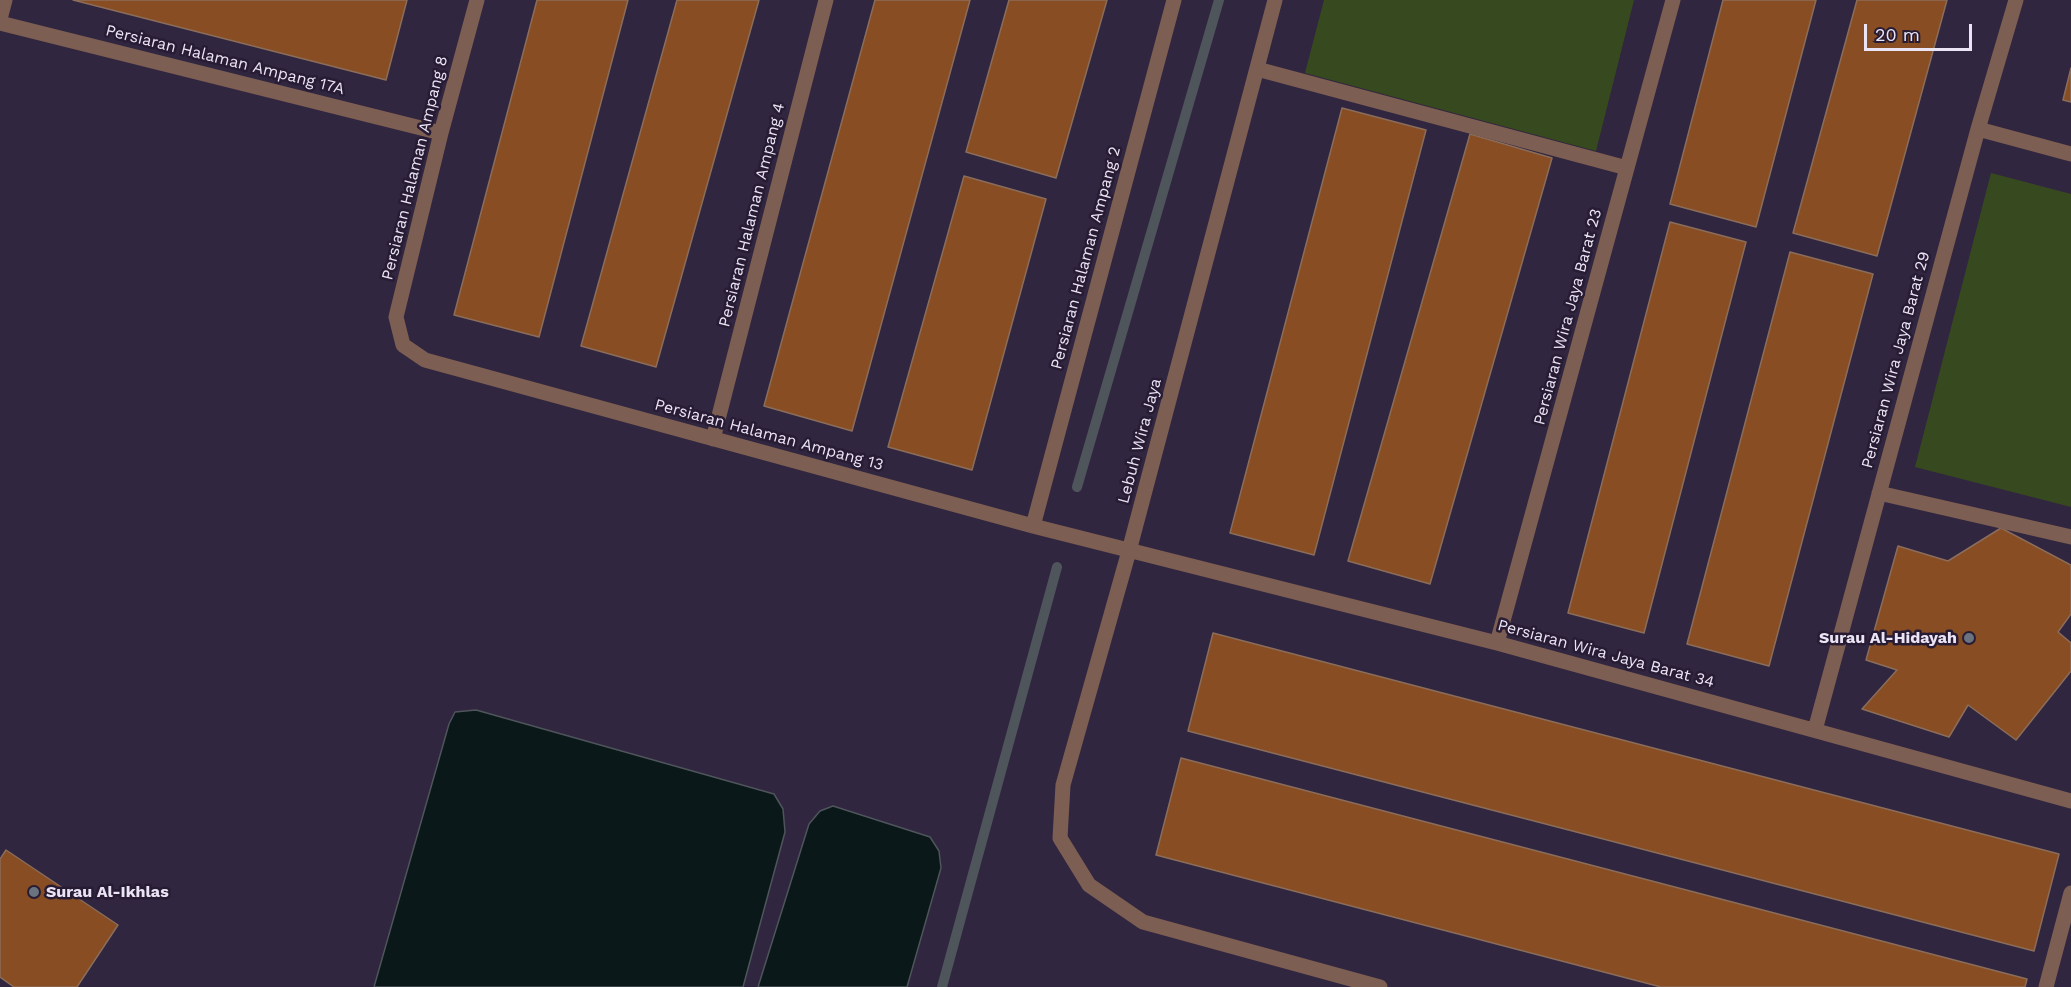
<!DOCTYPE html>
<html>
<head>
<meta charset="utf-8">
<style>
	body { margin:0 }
	#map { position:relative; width:2071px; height:987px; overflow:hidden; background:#31263f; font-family:"Work Sans",sans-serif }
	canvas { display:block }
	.scale { position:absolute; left:1864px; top:24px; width:108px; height:27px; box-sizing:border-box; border:3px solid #ebe4f5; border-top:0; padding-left:8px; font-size:18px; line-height:21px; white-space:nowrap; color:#ebe4f5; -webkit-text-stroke:4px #271c34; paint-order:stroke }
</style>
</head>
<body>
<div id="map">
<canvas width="2071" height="987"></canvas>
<div class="scale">20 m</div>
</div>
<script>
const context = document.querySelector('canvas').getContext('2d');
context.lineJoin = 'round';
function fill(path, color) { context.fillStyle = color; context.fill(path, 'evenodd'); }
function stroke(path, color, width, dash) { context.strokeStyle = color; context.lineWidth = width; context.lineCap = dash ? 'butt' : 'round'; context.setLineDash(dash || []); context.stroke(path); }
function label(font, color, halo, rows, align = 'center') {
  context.font = font + ' "Work Sans",sans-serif'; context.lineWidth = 5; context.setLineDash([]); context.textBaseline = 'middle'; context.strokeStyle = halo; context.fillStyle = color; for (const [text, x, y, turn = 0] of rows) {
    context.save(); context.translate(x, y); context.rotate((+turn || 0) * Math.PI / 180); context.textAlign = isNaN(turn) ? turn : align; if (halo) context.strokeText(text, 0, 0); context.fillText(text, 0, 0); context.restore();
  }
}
fill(new Path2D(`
	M 1324,0 L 1634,0 L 1596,151 L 1305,73 Z
	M 1991,173 L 2071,194 L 2071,507 L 1915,467 Z`), '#374a1f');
const water = new Path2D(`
	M 476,710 L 774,794 L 783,809 L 785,832 L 743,987 L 374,987 L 449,724 L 455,712 Z
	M 833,806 L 930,837 L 939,851 L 941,868 L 907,987 L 758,987 L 809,824 L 820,811 Z`);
fill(water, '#0a1819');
stroke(water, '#4e555b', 1.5);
stroke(new Path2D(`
	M 1077,487 L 1219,0
	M 942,987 L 1057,567`), '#4e555b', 10);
const building = new Path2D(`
	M 73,0 L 407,0 L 386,80 Z
	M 537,0 L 628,0 L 539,337 L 454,315 Z
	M 677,0 L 759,0 L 656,367 L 581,346 Z
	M 875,0 L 970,0 L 852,431 L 764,406 Z
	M 1009,0 L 1107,0 L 1056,178 L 966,152 Z
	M 1723,0 L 1816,0 L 1756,227 L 1670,204 Z
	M 1857,0 L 1947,0 L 1877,256 L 1793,233 Z
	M 2071,68 L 2071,102 L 2063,100 Z
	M 1342,108 L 1426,130 L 1314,555 L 1230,533 Z
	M 1470,134 L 1552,158 L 1430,584 L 1348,561 Z
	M 964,176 L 1046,199 L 972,470 L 888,447 Z
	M 1670,222 L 1746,242 L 1644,633 L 1568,613 Z
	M 1790,252 L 1873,274 L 1769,666 L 1687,644 Z
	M 2001,528 L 2071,565 L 2071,614 L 2058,632 L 2071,643 L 2071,671 L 2016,740 L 1968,705 L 1949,737 L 1862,709 L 1897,670 L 1866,660 L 1898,546 L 1948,561 Z
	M 1213,633 L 2059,854 L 2034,951 L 1188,731 Z
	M 1181,758 L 2027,979 L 2025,987 L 1661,987 L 1156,855 Z
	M 6,850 L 118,925 L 77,987 L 14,987 L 0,977 L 0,859 Z`);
fill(building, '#884d22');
stroke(building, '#8b6d5b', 1.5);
stroke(new Path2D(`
	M 477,0 L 441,133 L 396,317 L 403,345 L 425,360 L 1033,526 L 1497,643 L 2071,801
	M 1275,0 L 1129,551 L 1063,785 L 1060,838 L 1089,885 L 1143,922 L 1380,987
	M 0,19 L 5,0
	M 0,23 L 441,133
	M 1257,69 L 1627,168
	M 1978,129 L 2071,154
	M 713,439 L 826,0
	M 1879,493 L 2071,537
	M 1033,526 L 1174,0
	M 1497,643 L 1673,0
	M 1815,730 L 1978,129 L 2016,0
	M 2046,987 L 2071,893`), '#7d5e53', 15);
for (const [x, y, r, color] of [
	[1969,638,6,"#6b7280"],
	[34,892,6,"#6b7280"]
]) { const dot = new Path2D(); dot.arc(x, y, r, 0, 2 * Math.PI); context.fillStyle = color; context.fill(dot); stroke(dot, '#271c34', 2); }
label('16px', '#ebe4f5', '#271c34', [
	["Persiaran Halaman Ampang 17A",225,60,14],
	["Persiaran Halaman Ampang 8",415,168,-76],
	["Persiaran Halaman Ampang 4",752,215,-76],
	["Persiaran Halaman Ampang 2",1086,258,-75],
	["Persiaran Wira Jaya Barat 23",1568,317,-75],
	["Persiaran Wira Jaya Barat 29",1896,360,-75],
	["Persiaran Halaman Ampang 13",769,435,15],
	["Lebuh Wira Jaya",1140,441,-75],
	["Persiaran Wira Jaya Barat 34",1606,654,15]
]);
label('bold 16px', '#ebe4f5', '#271c34', [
	["Surau Al-Hidayah",1957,638],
	["Surau Al-Ikhlas",46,892,"left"]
], 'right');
</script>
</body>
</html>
